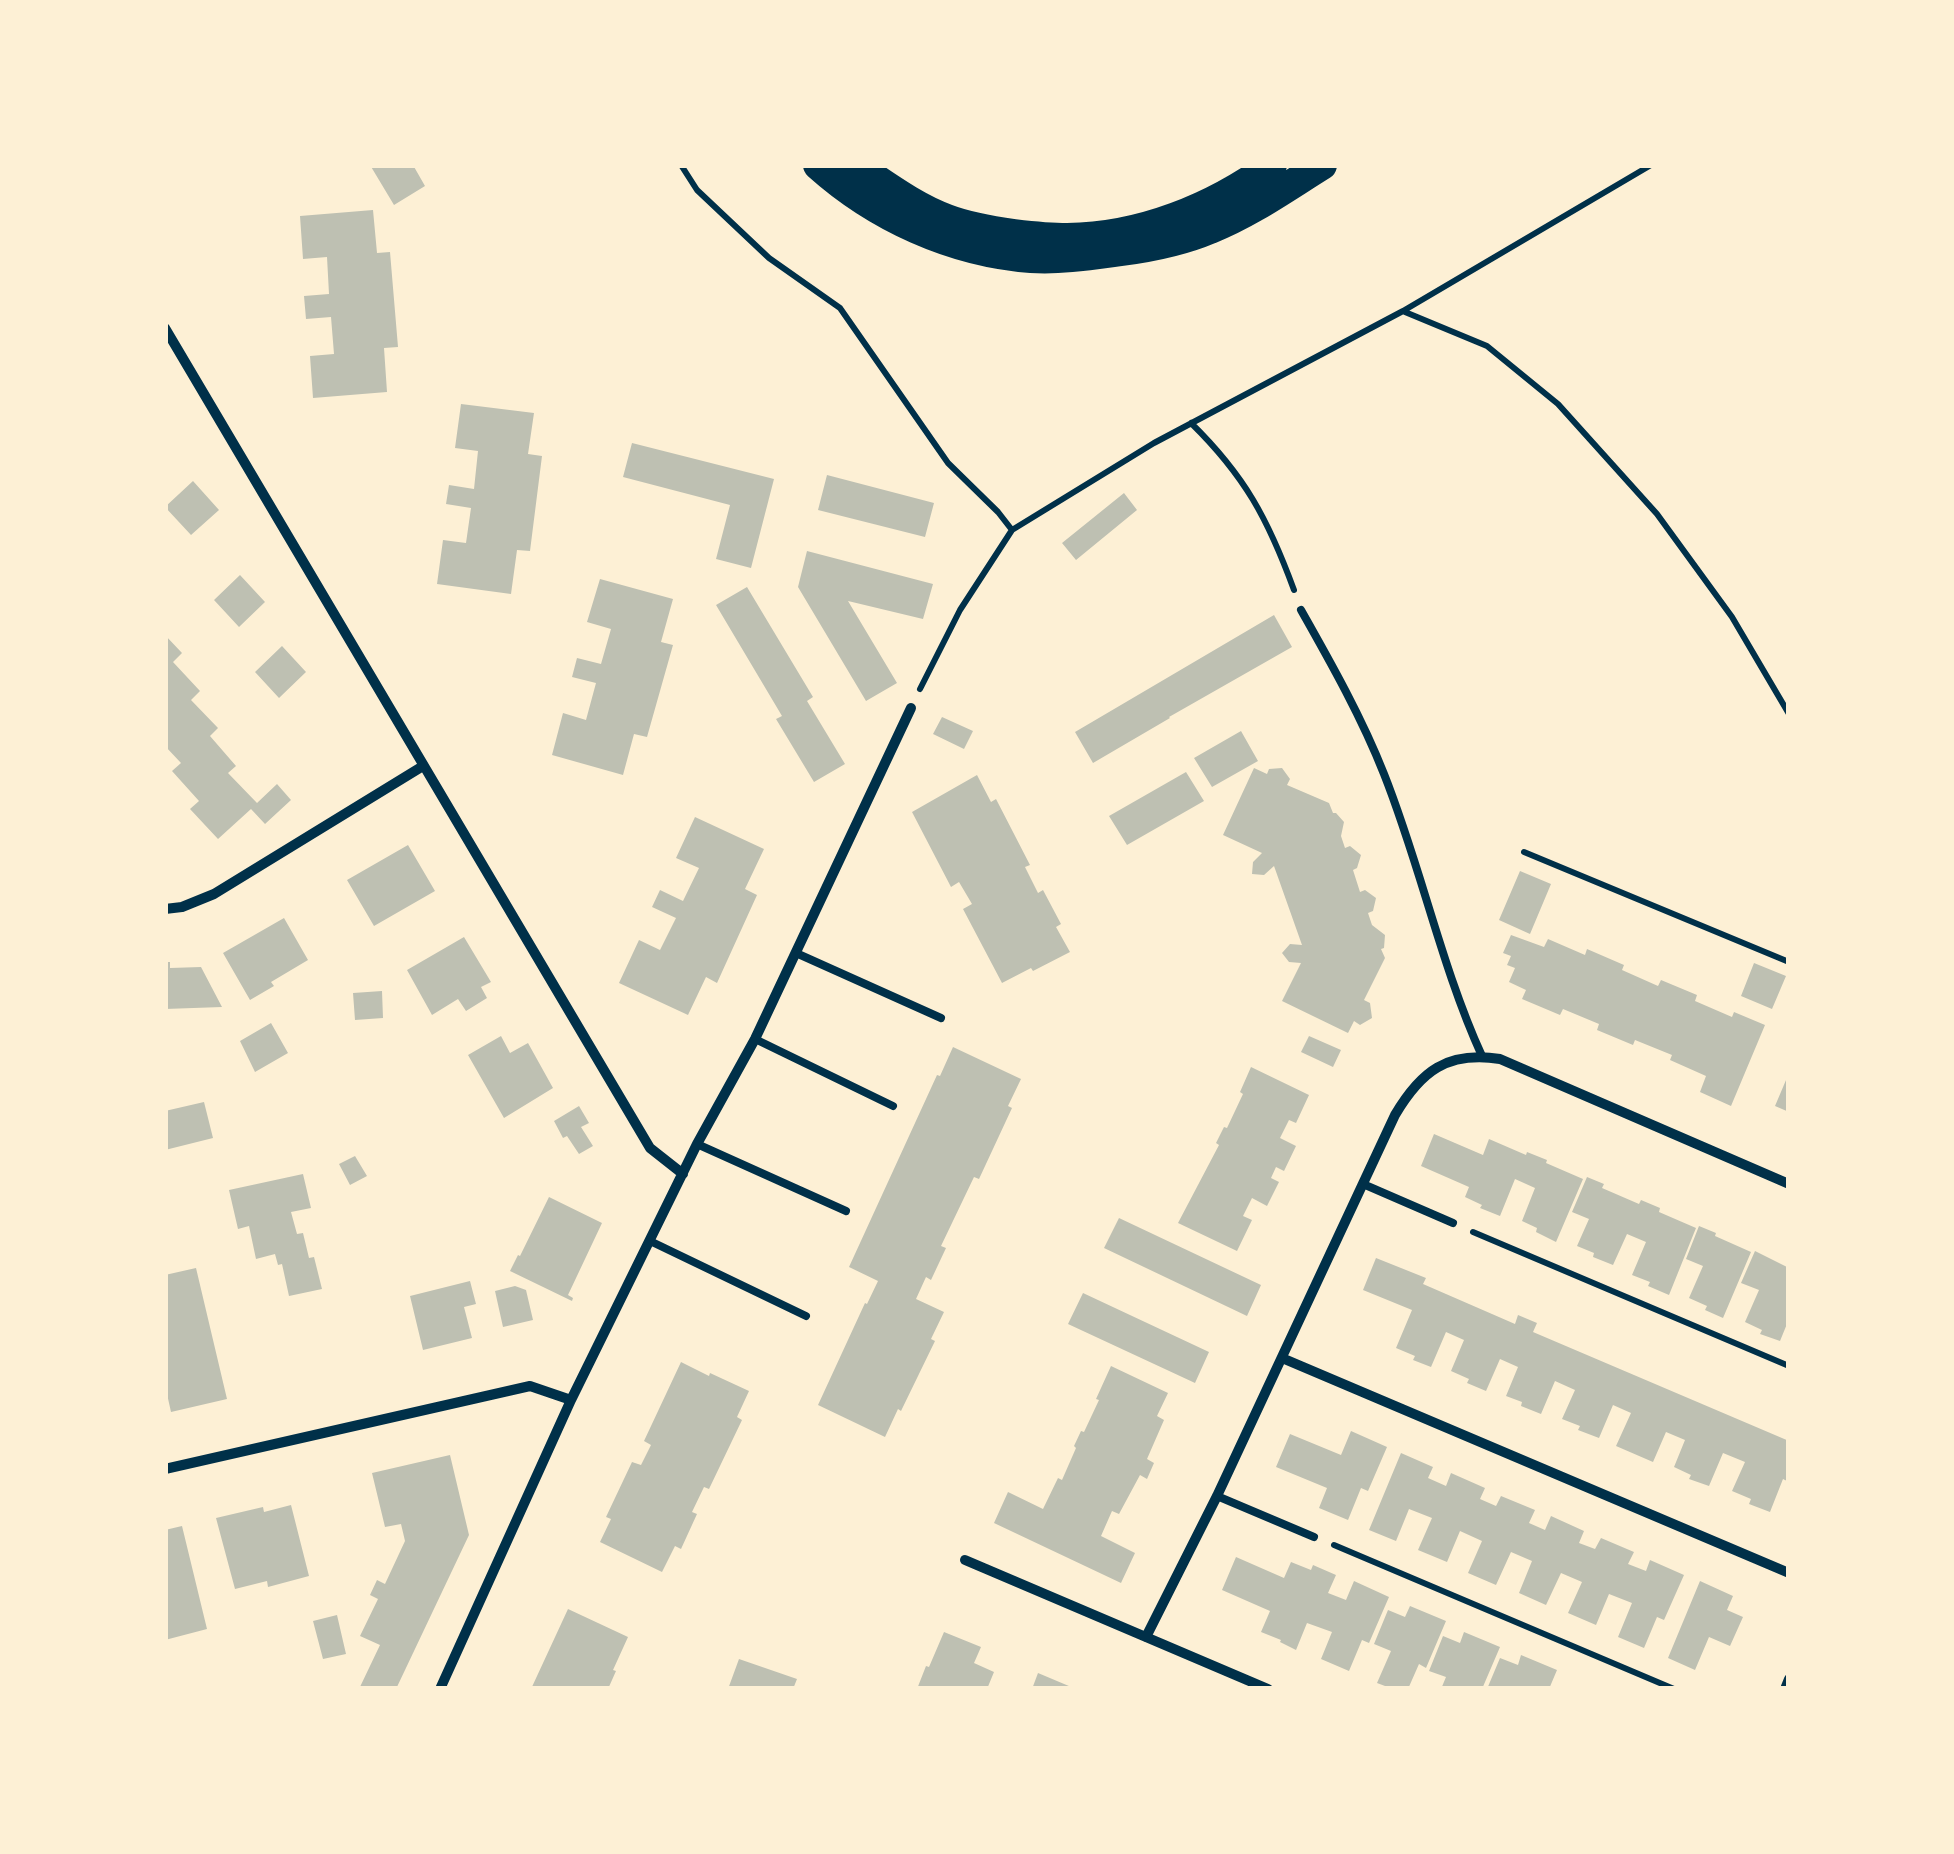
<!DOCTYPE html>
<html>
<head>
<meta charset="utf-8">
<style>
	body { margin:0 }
	#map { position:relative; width:1954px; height:1854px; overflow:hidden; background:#fdf0d5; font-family:"Sofia Sans Condensed",sans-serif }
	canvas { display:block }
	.frame { position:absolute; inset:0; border:168px solid #fdf0d5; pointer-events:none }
</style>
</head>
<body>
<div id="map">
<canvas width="1954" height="1854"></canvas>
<div class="frame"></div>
</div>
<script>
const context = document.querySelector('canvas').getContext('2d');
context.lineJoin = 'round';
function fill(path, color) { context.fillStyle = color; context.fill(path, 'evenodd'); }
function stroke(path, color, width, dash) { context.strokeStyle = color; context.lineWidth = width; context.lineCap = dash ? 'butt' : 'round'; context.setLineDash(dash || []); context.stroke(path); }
fill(new Path2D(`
	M 370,165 L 413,165 L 425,186 L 394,205 Z
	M 373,210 L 377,253 L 390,252 L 398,347 L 384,348 L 387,392 L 313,398 L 310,356 L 334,354 L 331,317 L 306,319 L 304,296 L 329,294 L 327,257 L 303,259 L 300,216 Z
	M 461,404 L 534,413 L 528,454 L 542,456 L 530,551 L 517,550 L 511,594 L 437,584 L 443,540 L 466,543 L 471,508 L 446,504 L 449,485 L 474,489 L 478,451 L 455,448 Z
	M 632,443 L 774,479 L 751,568 L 716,559 L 730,505 L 623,477 Z
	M 827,475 L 934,503 L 925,537 L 818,510 Z
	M 193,481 L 219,510 L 191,535 L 165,507 Z
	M 1124,493 L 1137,510 L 1076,560 L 1062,543 Z
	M 807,551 L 933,584 L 923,619 L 848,601 L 897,683 L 866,701 L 798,587 Z
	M 240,575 L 265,602 L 239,627 L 214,600 Z
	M 600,579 L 673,599 L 661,642 L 673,645 L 647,737 L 634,734 L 623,775 L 552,755 L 563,713 L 586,720 L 596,683 L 572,677 L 577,658 L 601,664 L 611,629 L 587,622 Z
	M 747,587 L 813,697 L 807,701 L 845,764 L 814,782 L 776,719 L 782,716 L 716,605 Z
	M 1274,615 L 1292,647 L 1169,717 L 1170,718 L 1093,763 L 1075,732 Z
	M 165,635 L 182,653 L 173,662 L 200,691 L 191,700 L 218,728 L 210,736 L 236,766 L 228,773 L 257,803 L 277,784 L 291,800 L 265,824 L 251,809 L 218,839 L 190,809 L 199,801 L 172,771 L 181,763 L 165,746 Z
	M 282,646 L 306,672 L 279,698 L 255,672 Z
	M 942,717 L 973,731 L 964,749 L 933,734 Z
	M 1241,731 L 1258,761 L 1212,787 L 1194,758 Z
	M 1254,768 L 1267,774 L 1269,769 L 1282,768 L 1290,779 L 1287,785 L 1329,803 L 1333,813 L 1336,813 L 1344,822 L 1341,836 L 1345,848 L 1350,846 L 1361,855 L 1357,868 L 1353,870 L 1360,892 L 1365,890 L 1376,898 L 1373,911 L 1368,913 L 1372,925 L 1385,935 L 1384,948 L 1381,949 L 1385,958 L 1364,1000 L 1370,1003 L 1372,1018 L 1360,1025 L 1354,1021 L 1348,1033 L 1282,1001 L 1301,963 L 1289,962 L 1282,953 L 1290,944 L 1302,945 L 1274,866 L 1264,875 L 1252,874 L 1253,862 L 1262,853 L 1223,835 Z
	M 1186,772 L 1204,801 L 1127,845 L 1109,816 Z
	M 977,775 L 991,802 L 996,799 L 1030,865 L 1025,867 L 1038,893 L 1043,890 L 1061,924 L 1056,927 L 1070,952 L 1033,971 L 1031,968 L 1002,983 L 963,909 L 972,904 L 959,882 L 951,887 L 912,812 Z
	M 695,817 L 764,849 L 745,889 L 757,895 L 717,983 L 706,977 L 688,1015 L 619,983 L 639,940 L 660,950 L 676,918 L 652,907 L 660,890 L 683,901 L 699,868 L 676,858 Z
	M 408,845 L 435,891 L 374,926 L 347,880 Z
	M 1520,871 L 1551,884 L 1530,934 L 1499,920 Z
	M 284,918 L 308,960 L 271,982 L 274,986 L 250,1000 L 223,953 Z
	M 1511,935 L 1544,947 L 1548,939 L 1585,955 L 1587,949 L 1624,965 L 1622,970 L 1658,986 L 1661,980 L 1697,995 L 1695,1001 L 1732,1017 L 1734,1012 L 1765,1025 L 1731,1106 L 1700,1092 L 1706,1076 L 1670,1060 L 1672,1055 L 1635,1040 L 1633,1045 L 1597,1030 L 1599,1024 L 1563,1009 L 1560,1015 L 1522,999 L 1526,990 L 1509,982 L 1515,968 L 1507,965 L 1511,956 L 1503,953 Z
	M 464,937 L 491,982 L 481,987 L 487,998 L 466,1011 L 458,999 L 432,1015 L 407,970 Z
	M 165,962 L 170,962 L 170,968 L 201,967 L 222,1007 L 165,1009 Z
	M 1754,963 L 1786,976 L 1772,1009 L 1741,996 Z
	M 382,991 L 383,1018 L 355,1020 L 353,993 Z
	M 271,1023 L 288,1053 L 255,1072 L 240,1041 Z
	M 501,1036 L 510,1053 L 528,1043 L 553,1088 L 504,1118 L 468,1055 Z
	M 1309,1036 L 1341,1050 L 1333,1067 L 1301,1052 Z
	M 953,1047 L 1021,1079 L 1008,1106 L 1012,1108 L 979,1179 L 974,1177 L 941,1246 L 946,1248 L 931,1280 L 926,1277 L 916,1299 L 944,1312 L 931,1339 L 935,1341 L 901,1411 L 898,1409 L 885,1437 L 818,1405 L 865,1303 L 867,1304 L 878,1281 L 849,1267 L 937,1075 L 940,1076 Z
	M 1251,1067 L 1309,1095 L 1296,1123 L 1289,1120 L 1280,1138 L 1296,1146 L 1284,1171 L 1276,1167 L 1271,1178 L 1279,1182 L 1267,1206 L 1252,1198 L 1243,1216 L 1252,1220 L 1237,1251 L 1178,1223 L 1219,1145 L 1216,1143 L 1224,1127 L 1227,1128 L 1243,1094 L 1240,1092 Z
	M 1789,1073 L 1789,1112 L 1775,1106 Z
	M 204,1102 L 213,1138 L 165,1150 L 165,1111 Z
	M 579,1106 L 589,1123 L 581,1127 L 593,1146 L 579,1154 L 567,1136 L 563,1138 L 554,1121 Z
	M 1434,1134 L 1483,1155 L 1489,1139 L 1526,1155 L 1527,1152 L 1547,1160 L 1546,1163 L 1583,1179 L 1556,1242 L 1536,1232 L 1537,1228 L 1522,1221 L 1535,1188 L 1515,1179 L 1500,1216 L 1480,1208 L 1482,1205 L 1465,1197 L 1469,1187 L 1421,1166 Z
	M 355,1156 L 367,1176 L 350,1185 L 339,1164 Z
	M 303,1174 L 311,1208 L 291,1212 L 297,1234 L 303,1233 L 309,1258 L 314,1257 L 322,1289 L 289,1296 L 282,1264 L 278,1265 L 275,1254 L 256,1259 L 249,1226 L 238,1229 L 229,1190 Z
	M 1587,1177 L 1604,1184 L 1602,1188 L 1639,1204 L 1641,1200 L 1660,1208 L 1659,1212 L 1696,1228 L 1669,1295 L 1648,1286 L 1650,1282 L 1632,1275 L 1646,1242 L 1627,1234 L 1613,1265 L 1593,1257 L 1594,1253 L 1577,1246 L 1589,1219 L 1572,1212 Z
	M 549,1197 L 602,1223 L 568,1295 L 573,1298 L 572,1301 L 510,1271 L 518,1255 L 520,1256 Z
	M 1119,1218 L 1261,1285 L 1247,1316 L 1104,1248 Z
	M 1699,1226 L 1716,1233 L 1715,1236 L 1751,1252 L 1723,1318 L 1705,1310 L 1707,1306 L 1689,1298 L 1703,1266 L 1686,1259 Z
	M 1755,1251 L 1789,1268 L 1789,1319 L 1780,1341 L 1760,1334 L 1762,1330 L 1745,1322 L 1759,1290 L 1741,1283 Z
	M 1376,1258 L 1426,1278 L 1423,1284 L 1515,1324 L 1518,1315 L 1537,1323 L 1533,1332 L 1789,1441 L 1789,1482 L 1783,1479 L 1770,1512 L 1749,1504 L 1751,1499 L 1732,1491 L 1745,1462 L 1723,1453 L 1709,1486 L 1689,1479 L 1691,1475 L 1674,1467 L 1685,1440 L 1666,1432 L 1653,1462 L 1616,1446 L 1631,1413 L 1613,1405 L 1599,1438 L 1578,1430 L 1580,1426 L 1562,1419 L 1575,1390 L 1555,1381 L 1541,1414 L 1521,1406 L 1522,1402 L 1506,1396 L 1518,1367 L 1500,1359 L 1486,1391 L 1467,1383 L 1469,1379 L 1451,1371 L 1464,1340 L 1446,1332 L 1431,1367 L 1413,1360 L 1415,1356 L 1396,1348 L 1412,1310 L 1363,1290 Z
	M 196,1268 L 227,1399 L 171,1412 L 167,1394 L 165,1395 L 165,1275 Z
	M 470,1281 L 476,1304 L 464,1307 L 472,1338 L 423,1350 L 410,1296 Z
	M 515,1286 L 526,1290 L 533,1320 L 503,1327 L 495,1291 Z
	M 1083,1293 L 1209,1352 L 1195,1383 L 1068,1324 Z
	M 681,1362 L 709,1376 L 710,1373 L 749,1391 L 737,1417 L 742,1420 L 709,1489 L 704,1487 L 692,1512 L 697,1514 L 681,1549 L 675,1546 L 662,1572 L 600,1542 L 611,1519 L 606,1517 L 632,1462 L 641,1465 L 651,1445 L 644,1441 Z
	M 1111,1366 L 1168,1393 L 1157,1416 L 1164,1420 L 1147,1459 L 1154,1463 L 1147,1479 L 1140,1475 L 1119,1514 L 1112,1511 L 1101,1536 L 1135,1553 L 1121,1583 L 994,1523 L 1008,1492 L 1043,1509 L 1058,1478 L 1062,1480 L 1076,1448 L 1074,1446 L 1081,1431 L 1084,1432 L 1099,1400 L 1096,1399 Z
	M 1351,1431 L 1387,1447 L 1368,1491 L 1361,1488 L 1348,1520 L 1319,1508 L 1327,1488 L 1276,1467 L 1290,1434 L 1341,1455 Z
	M 1401,1453 L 1433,1467 L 1428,1478 L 1446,1486 L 1451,1473 L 1485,1488 L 1480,1499 L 1496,1506 L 1501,1496 L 1535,1510 L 1529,1523 L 1545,1530 L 1551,1516 L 1584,1531 L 1579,1543 L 1595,1549 L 1601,1538 L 1634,1552 L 1628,1564 L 1646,1571 L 1650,1560 L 1684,1575 L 1664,1620 L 1657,1617 L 1644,1648 L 1618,1637 L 1632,1603 L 1609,1594 L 1596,1625 L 1568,1613 L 1582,1582 L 1561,1573 L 1546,1605 L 1519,1593 L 1532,1561 L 1511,1552 L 1496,1585 L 1468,1573 L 1482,1541 L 1460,1531 L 1447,1562 L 1418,1550 L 1432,1518 L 1409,1509 L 1396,1541 L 1369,1530 Z
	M 450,1455 L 469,1535 L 396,1689 L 359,1689 L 380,1645 L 360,1636 L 378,1599 L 370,1595 L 377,1580 L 385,1584 L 405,1541 L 401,1524 L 385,1527 L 372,1473 Z
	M 291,1505 L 309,1576 L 268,1587 L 267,1581 L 235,1589 L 216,1518 L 263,1507 L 264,1512 Z
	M 182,1526 L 207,1629 L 165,1640 L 165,1530 Z
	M 1236,1557 L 1284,1578 L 1291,1562 L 1311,1570 L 1313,1565 L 1336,1575 L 1328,1593 L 1346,1600 L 1354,1581 L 1389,1597 L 1369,1643 L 1362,1640 L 1349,1671 L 1321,1659 L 1332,1632 L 1307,1623 L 1296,1650 L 1280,1642 L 1281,1640 L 1261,1632 L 1270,1611 L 1222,1590 Z
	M 1700,1581 L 1733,1596 L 1727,1610 L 1743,1617 L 1730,1646 L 1709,1637 L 1695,1670 L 1668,1658 Z
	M 1410,1606 L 1446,1621 L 1426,1668 L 1419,1664 L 1408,1689 L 1393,1689 L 1377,1683 L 1391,1651 L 1374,1644 L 1388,1610 L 1405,1617 Z
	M 568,1609 L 628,1637 L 613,1670 L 616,1671 L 608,1689 L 531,1689 Z
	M 337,1615 L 346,1654 L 323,1659 L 313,1621 Z
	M 944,1632 L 981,1647 L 974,1663 L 994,1672 L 987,1689 L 917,1689 L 926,1666 L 929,1667 Z
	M 1464,1632 L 1500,1647 L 1482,1689 L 1441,1689 L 1446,1677 L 1429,1671 L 1443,1636 L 1460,1643 Z
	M 1521,1655 L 1557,1670 L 1549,1689 L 1487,1689 L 1500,1658 L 1518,1665 Z
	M 739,1659 L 797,1679 L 793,1689 L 728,1689 Z
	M 1038,1673 L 1076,1689 L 1032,1689 Z`), '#bec0b2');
stroke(new Path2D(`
	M 681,165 L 697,190 L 769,258 L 840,308 L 948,463 L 998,512 L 1012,530 L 1154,443 L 1403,311 L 1651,165
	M 1405,312 L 1487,346 L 1558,404 L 1657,514 L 1732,617 L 1789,714
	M 1191,423 C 1245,476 1268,519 1294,590
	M 920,689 L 960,610 L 1012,530
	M 1524,852 L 1789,962
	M 1473,1232 L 1789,1366
	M 1334,1545 L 1674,1689`), '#003049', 6);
stroke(new Path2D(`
	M 1301,610 C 1331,663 1362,718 1384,774 C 1421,867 1441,966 1482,1056
	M 796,953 L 941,1018
	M 755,1039 L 893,1106
	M 697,1144 L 846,1211
	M 1363,1184 L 1453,1223
	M 650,1241 L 806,1316
	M 1217,1496 L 1314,1537`), '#003049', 8);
stroke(new Path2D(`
	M 165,328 L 650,1148 L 683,1174
	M 165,909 L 182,907 L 214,894 L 423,766
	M 1282,1358 L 1789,1573
	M 165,1469 L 530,1386 L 571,1400
	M 965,1560 L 1268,1689
	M 1146,1637 L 1217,1496 L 1395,1115 C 1421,1071 1447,1051 1500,1059 L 1789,1184
	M 440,1689 L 571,1400 L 697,1144 L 755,1039 L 911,708
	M 1785,1689 L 1789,1679`), '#003049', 10);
stroke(new Path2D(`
	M 818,165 C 876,217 952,252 1031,258 C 1060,260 1092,255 1122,251 C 1152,247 1182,241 1210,229 C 1250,213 1285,188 1322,165
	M 855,165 C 884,184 914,207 947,219 C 968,227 992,231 1014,234 C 1031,236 1049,238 1067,238 C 1141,237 1213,208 1272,165`), '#003049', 30);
</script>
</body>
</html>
